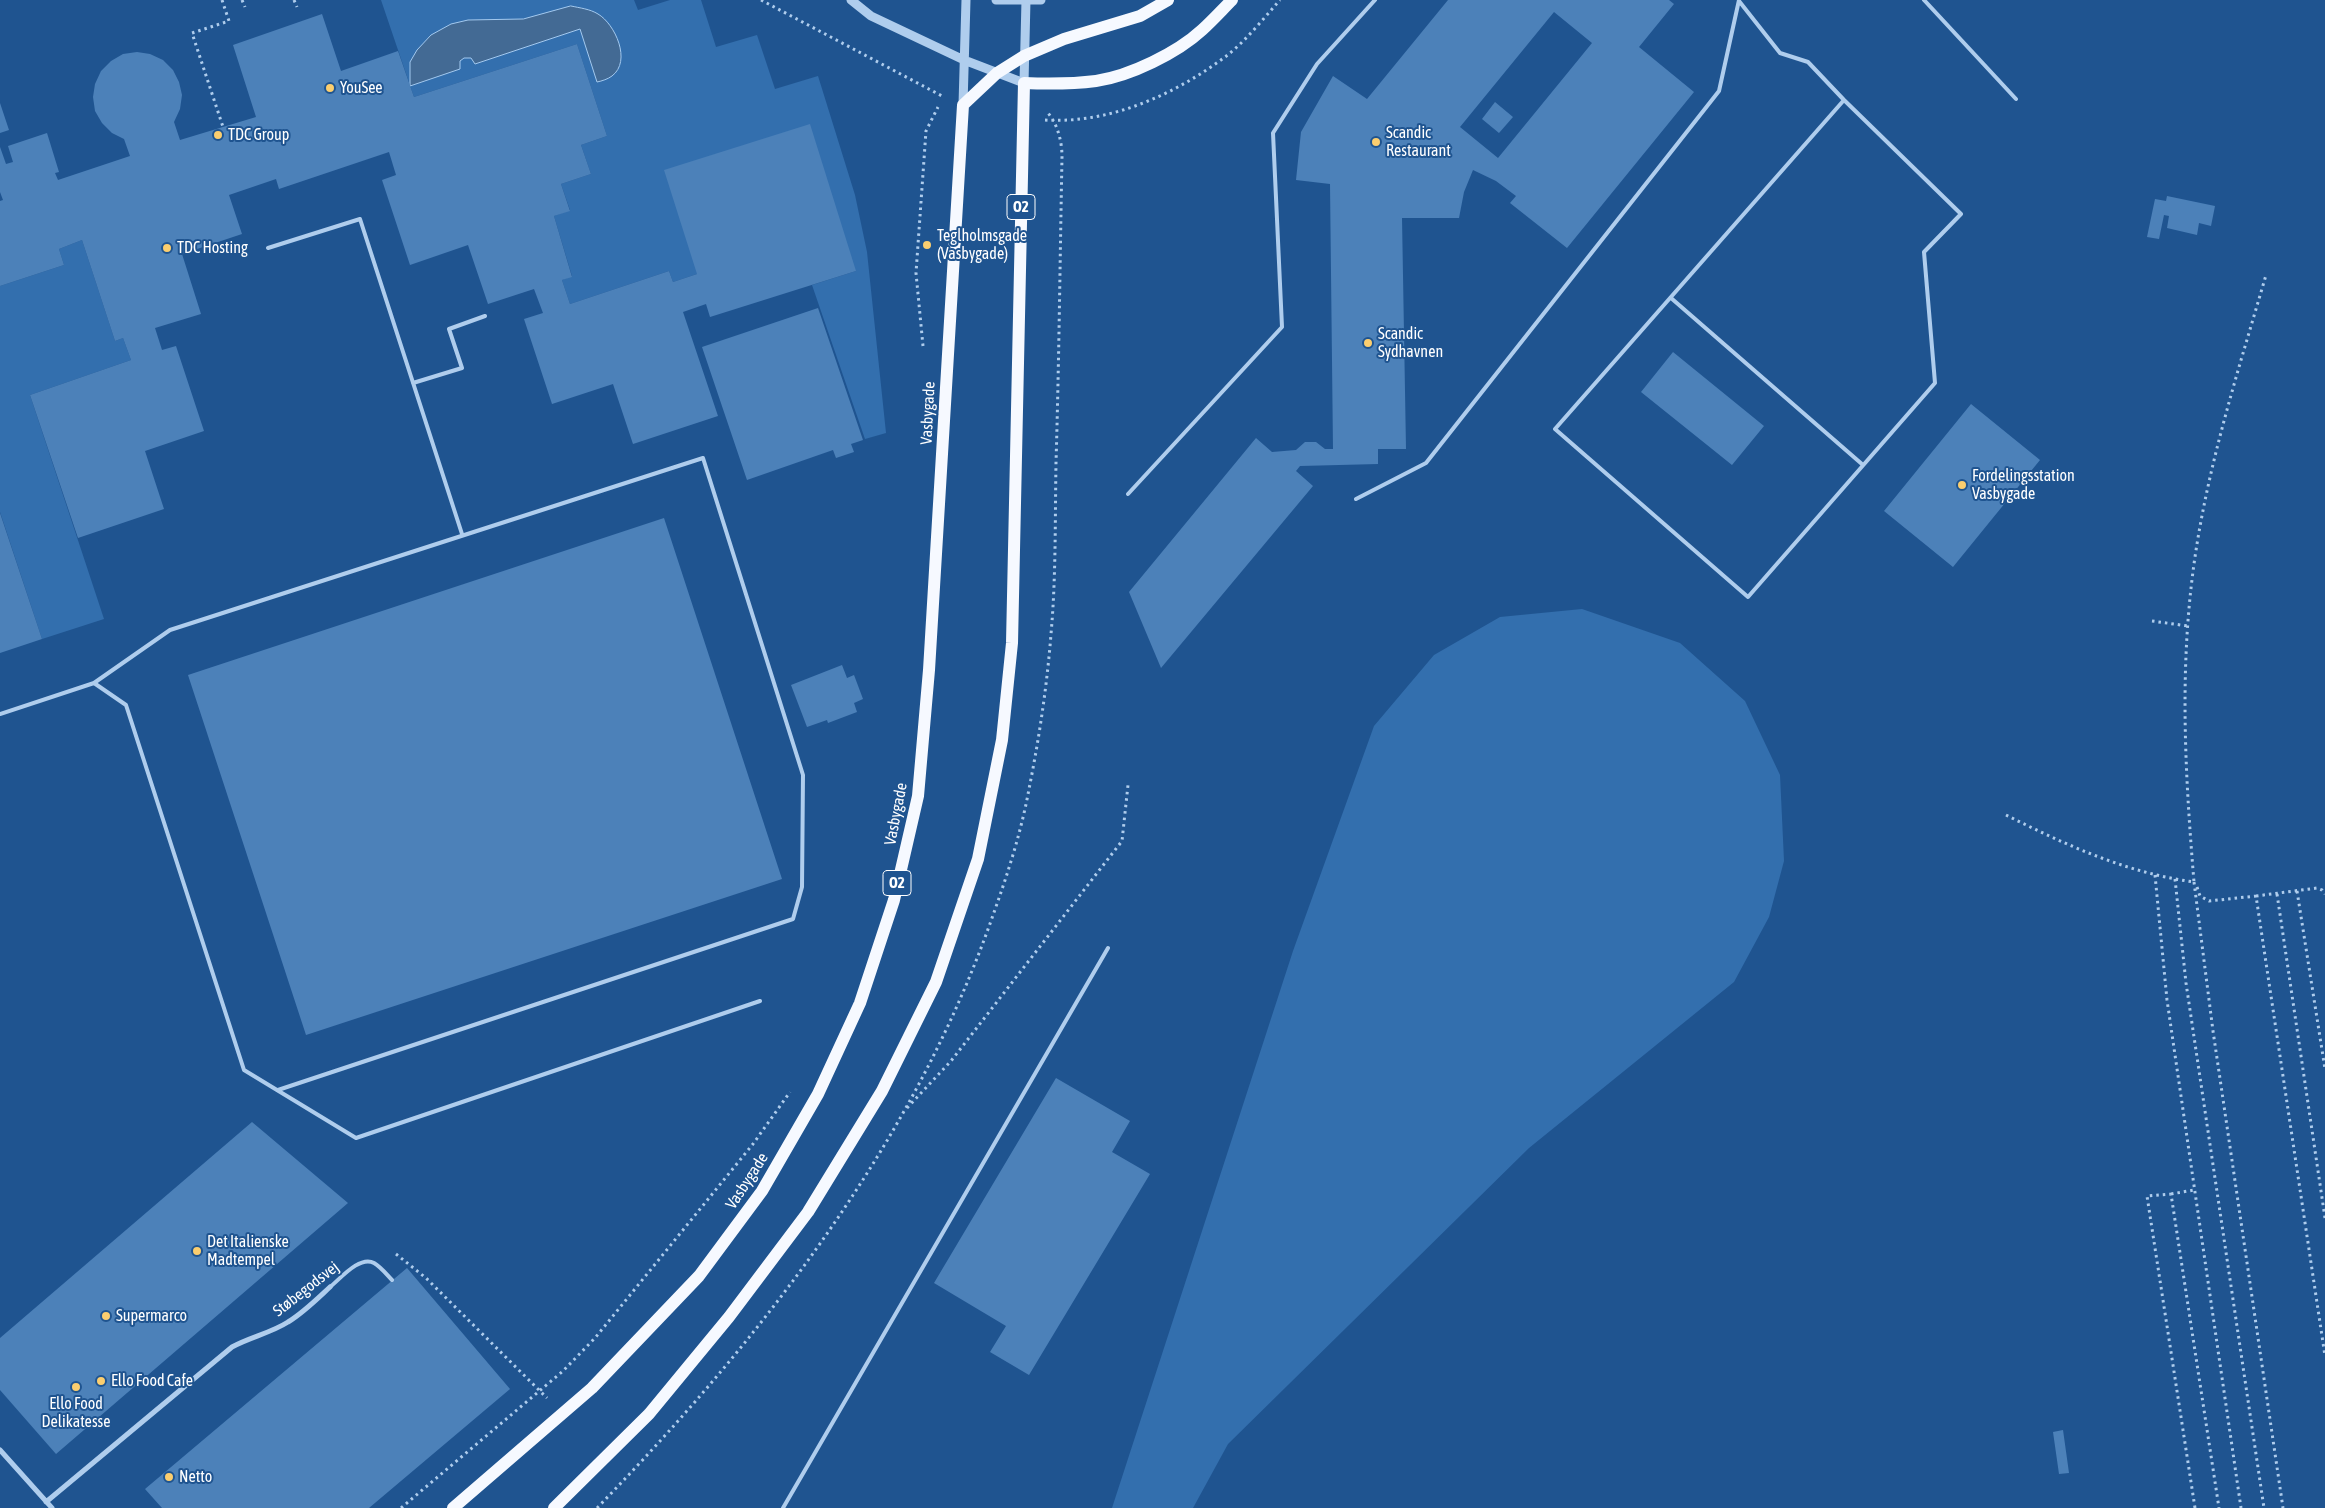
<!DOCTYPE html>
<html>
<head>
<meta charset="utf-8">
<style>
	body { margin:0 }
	canvas { display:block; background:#1f5490 }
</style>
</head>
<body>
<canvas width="2325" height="1508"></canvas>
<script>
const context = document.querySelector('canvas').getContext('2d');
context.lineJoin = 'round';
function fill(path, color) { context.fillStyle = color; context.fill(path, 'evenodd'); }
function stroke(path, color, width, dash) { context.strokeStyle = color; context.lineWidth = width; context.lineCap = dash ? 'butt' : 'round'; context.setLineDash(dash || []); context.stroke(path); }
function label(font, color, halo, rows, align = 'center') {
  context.font = font + ' "Asap Condensed",sans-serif'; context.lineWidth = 4; context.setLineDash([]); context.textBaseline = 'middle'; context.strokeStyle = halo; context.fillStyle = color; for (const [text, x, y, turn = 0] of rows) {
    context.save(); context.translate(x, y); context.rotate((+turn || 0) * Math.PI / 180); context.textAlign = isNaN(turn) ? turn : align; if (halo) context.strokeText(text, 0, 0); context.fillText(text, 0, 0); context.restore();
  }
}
fill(new Path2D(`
	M 381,0 L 634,0 L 638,10 L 670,0 L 701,0 L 716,47 L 757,35 L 775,89 L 818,76 L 855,195 L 867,252 L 886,433 L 865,439 L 812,285 L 856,271 L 697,274 L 673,282 L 669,271 L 570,304 L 562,280 L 572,276 L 554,216 L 570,210 L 561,184 L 591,174 L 581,145 L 607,136 L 577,44 L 414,97 Z
	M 82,240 L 115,341 L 123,338 L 131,360 L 30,395 L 104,619 L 42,639 L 0,512 L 0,286 L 64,265 L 59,249 Z
	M 1582,609 L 1680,643 L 1745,701 L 1780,775 L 1784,861 L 1769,917 L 1734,982 L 1529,1148 L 1228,1444 L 1193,1508 L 1112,1508 L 1293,951 L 1374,726 L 1434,655 L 1500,617 Z`), '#336fae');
const water = new Path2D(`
	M 571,6 C 580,8 590,9 598,14 C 615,24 632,61 612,76 C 608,79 602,81 597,82 L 580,29 L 475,64 L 471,58 L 464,58 L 460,61 L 460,69 L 410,86 L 410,62 L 417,50 L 431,35 L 451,24 L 468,20 L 523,19 Z`);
fill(water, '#436a94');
stroke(water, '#a3c9ef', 1);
fill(new Path2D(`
	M 1448,0 L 1669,0 L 1674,4 L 1639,47 L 1694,92 L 1567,248 L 1510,203 L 1516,196 L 1496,181 L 1473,170 L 1464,192 L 1459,218 L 1402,218 L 1406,449 L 1378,449 L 1378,464 L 1300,466 L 1296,471 L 1313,486 L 1161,668 L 1129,592 L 1256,438 L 1272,452 L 1296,450 L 1305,442 L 1316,442 L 1325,449 L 1333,449 L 1330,184 L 1296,180 L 1301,132 L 1333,76 L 1367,99 ZM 1554,12 L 1592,43 L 1498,158 L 1460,127 Z
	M 322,14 L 341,71 L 398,51 L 414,97 L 577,44 L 607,136 L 581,145 L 591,174 L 561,184 L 570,211 L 554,216 L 572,277 L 562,280 L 570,304 L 669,271 L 673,282 L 697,274 L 664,170 L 810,124 L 856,271 L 710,317 L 706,304 L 683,312 L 718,416 L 633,444 L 613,384 L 552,404 L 524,319 L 543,313 L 534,289 L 488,304 L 468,245 L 410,265 L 382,180 L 396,175 L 389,152 L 279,189 L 276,179 L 229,195 L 242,234 L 182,254 L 201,314 L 155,328 L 162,350 L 176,346 L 204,431 L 145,451 L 164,509 L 78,538 L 30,395 L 131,360 L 123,338 L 115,341 L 82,240 L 59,249 L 64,265 L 0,286 L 0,201 L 3,200 L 0,192 L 0,147 L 6,164 L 13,162 L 8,146 L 47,133 L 59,172 L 55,173 L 58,180 L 130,156 L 124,139 L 112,133 L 102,123 L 95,111 L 93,97 L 95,84 L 101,71 L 111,61 L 123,54 L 137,52 L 150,54 L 163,60 L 173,70 L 179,82 L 182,95 L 180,109 L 174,122 L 180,140 L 256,117 L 233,45 Z
	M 1495,102 L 1513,117 L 1499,133 L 1482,119 Z
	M 0,103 L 9,130 L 0,133 Z
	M 2167,196 L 2215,206 L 2211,226 L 2199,223 L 2197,235 L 2167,228 L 2169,216 L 2164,215 L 2159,239 L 2147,237 L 2155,199 L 2166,201 Z
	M 818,308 L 863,440 L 851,444 L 854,452 L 836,458 L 833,450 L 747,480 L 702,347 Z
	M 1673,352 L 1764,426 L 1732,465 L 1641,392 Z
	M 1971,404 L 2040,460 L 1953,567 L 1884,511 Z
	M 0,513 L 42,639 L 0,653 Z
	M 664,518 L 782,879 L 306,1035 L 188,675 Z
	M 842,665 L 847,678 L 854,675 L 863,699 L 854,703 L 857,712 L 828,723 L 827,720 L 807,727 L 791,685 Z
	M 1056,1078 L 1130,1121 L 1112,1152 L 1150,1174 L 1029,1375 L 990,1352 L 1006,1326 L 934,1283 Z
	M 252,1122 L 348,1203 L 56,1454 L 0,1390 L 0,1338 Z
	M 407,1268 L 510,1389 L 369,1508 L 162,1508 L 145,1489 Z
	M 2063,1430 L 2069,1473 L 2059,1474 L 2053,1432 Z`), '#4c81b9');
stroke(new Path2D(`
	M 222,0 L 229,21 L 192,33 L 223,127
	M 242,0 L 245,7
	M 294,0 L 297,7
	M 761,0 L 942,96
	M 1045,120 C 1109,124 1174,95 1225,57 C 1245,42 1263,19 1280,0
	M 923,346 L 916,273 L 926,131 L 938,107
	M 2152,621 L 2188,626
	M 2006,815 C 2066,845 2127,873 2194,882 C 2185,773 2179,666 2195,557 C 2209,461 2239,368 2266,275
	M 2155,875 L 2167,1000 L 2241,1508
	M 2175,879 L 2186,983 L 2264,1508
	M 2194,882 L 2213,1031 L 2283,1508
	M 2197,887 L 2200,896 L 2209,901 L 2256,896 L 2325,1356
	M 2297,891 L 2325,1069
	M 2277,894 L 2325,1218
	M 2256,896 L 2317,888 L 2322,890 L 2325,894
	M 907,1108 L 951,1061 L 1122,841 L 1128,785
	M 2171,1194 L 2194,1190
	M 396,1254 L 426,1278 L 547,1398
	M 401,1508 L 563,1371 L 595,1338 L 753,1144 L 790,1092
	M 597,1508 C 762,1338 913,1144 992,918 C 1007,876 1021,833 1029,789 C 1039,739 1047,686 1051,634 C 1056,578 1055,520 1056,463 C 1059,361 1060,259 1062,157 C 1062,142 1058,125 1048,113
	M 2195,1508 L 2147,1196 L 2171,1194 L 2219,1508`), '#afcded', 3, [2.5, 4]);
stroke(new Path2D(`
	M 1924,0 L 2016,99
	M 1739,1 L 1780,53 L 1808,62 L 1844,100 L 1961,214 L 1924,252 L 1935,383 L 1748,597 L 1555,429 L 1844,100
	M 268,248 L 360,219 L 462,534
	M 1671,298 L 1863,465
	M 413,383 L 462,368 L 449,329 L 485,316
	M 1128,494 L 1282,327 L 1273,133 L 1317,64 L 1375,0
	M 1356,499 L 1426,463 L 1719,91 L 1739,0
	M 94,683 L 126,705 L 244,1070 L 356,1138 L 760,1001
	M 0,714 L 94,683 L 170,630 L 703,458 L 803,775 L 802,887 L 793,919 L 278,1090
	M 330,1287 C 340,1279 360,1255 374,1263 C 381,1267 387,1275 392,1280
	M 783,1508 L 1108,948`), '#afcded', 4);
stroke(new Path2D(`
	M 0,1450 L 52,1508
	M 46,1502 L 232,1347 C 250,1337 271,1333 288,1322 C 303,1313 317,1299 330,1287`), '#afcded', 5);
stroke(new Path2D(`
	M 851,0 L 871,16 L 964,60 L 1024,83 L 1026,0
	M 996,0 L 1041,0
	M 963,105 L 966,0`), '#afcded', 9);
stroke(new Path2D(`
	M 453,1508 L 592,1388 L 699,1276 L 762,1191 L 818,1094 L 860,1003 L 894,900 L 918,796 L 929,670 L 963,105 L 997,73 L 1024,56 L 1064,39 L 1140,16 L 1168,0
	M 554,1508 L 649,1414 L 729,1317 L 808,1212 L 882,1091 L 936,982 L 978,859 L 1002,740 L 1012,643 L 1024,83 C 1048,84 1072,84 1096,81 C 1130,76 1177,53 1202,30 C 1212,21 1222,10 1232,0`), '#f6f9ff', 12);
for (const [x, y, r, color] of [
	[330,88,5,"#fbce6f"],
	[218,135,5,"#fbce6f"],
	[1376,142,5,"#fbce6f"],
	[927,245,5,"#fbce6f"],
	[167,248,5,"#fbce6f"],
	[1368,343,5,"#fbce6f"],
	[1962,485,5,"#fbce6f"],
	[197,1251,5,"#fbce6f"],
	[106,1316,5,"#fbce6f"],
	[101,1381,5,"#fbce6f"],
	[76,1387,5,"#fbce6f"],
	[169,1477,5,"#fbce6f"]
]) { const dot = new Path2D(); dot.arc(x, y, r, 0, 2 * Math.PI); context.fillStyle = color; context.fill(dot); stroke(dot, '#1f5490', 2); }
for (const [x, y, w] of [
	[1021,207,28],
	[897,883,28]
]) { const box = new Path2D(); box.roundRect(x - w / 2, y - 12.5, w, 25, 4); context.fillStyle = '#1f5490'; context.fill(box); stroke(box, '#fff', 1); }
label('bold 15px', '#fff', null, [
	["O2",1021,207],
	["O2",897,883]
]);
label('16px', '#fff', '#1f5490', [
	["YouSee",340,88],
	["Scandic",1386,133],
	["Restaurant",1386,151],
	["TDC Group",228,135],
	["Teglholmsgade",937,236],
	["(Vasbygade)",937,254],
	["TDC Hosting",177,248],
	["Scandic",1378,334],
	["Sydhavnen",1378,352],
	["Fordelingsstation",1972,476],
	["Vasbygade",1972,494],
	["Det Italienske",207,1242],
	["Madtempel",207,1260],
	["Supermarco",116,1316],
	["Ello Food Cafe",111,1381],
	["Ello Food",76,1404,"center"],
	["Delikatesse",76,1422,"center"],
	["Netto",179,1477]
], 'left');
label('16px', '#fff', '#1f5490', [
	["Vasbygade",928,413,-87],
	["Vasbygade",896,814,-79],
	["Vasbygade",747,1181,-57],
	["Støbegodsvej",306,1289,-38]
]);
</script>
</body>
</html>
